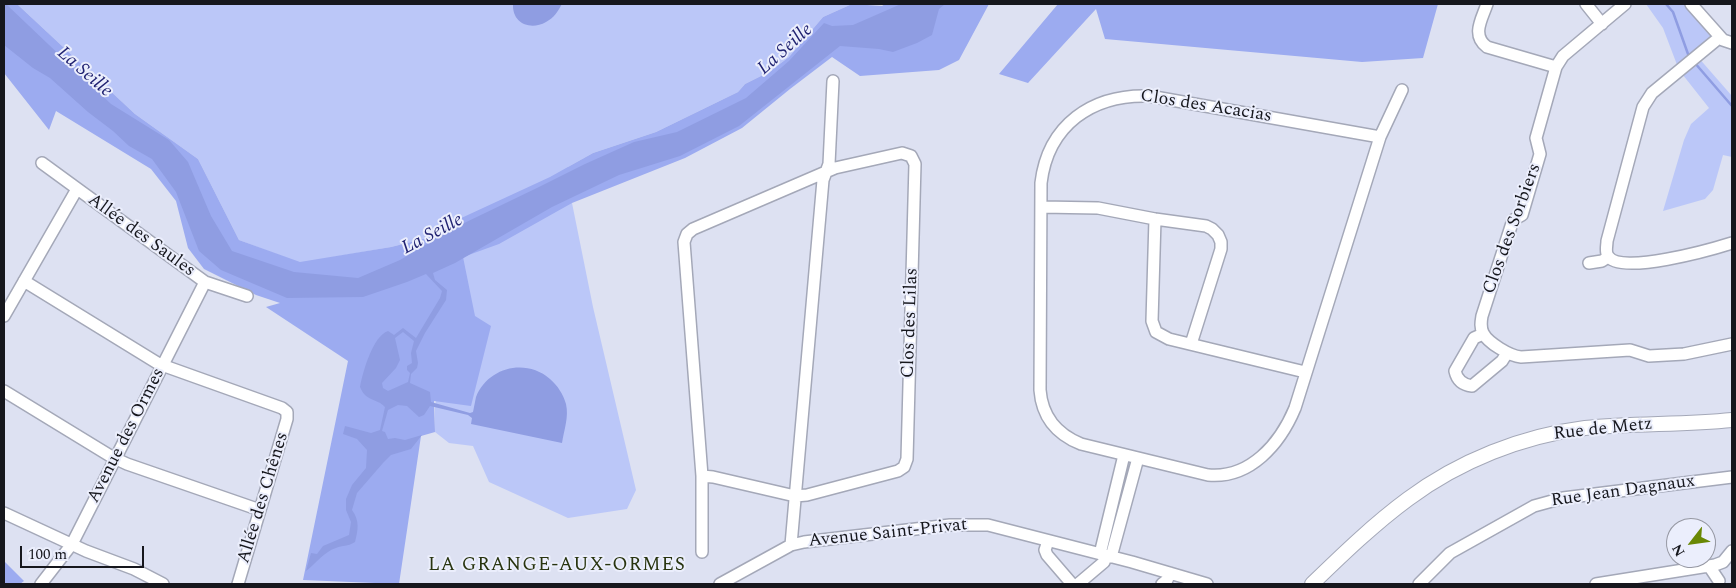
<!DOCTYPE html>
<html>
<head>
<meta charset="utf-8">
<style>
	body { margin:0 }
	#map { position:relative; width:1736px; height:588px; overflow:hidden; background:#dde1f2; font-family:Spectral,serif }
	canvas { display:block }
	.frame { position:absolute; inset:0; border:5px solid #16171d; pointer-events:none }
	.north { position:absolute; left:1666px; top:518px; width:50px; height:50px; box-sizing:border-box; background:#ebeefc; border:1px solid #9698a3; border-radius:50%; rotate:240deg; font-size:14px; font-weight:700; line-height:20px; text-align:center; color:#16171d }
	.north::after { content:''; display:block; margin:auto; width:18px; height:22px; background:#698804; clip-path:polygon(50% 0,100% 100%,50% 72%,0 100%) }
	.scale { position:absolute; left:20px; top:546px; width:124px; height:22px; box-sizing:border-box; border:2px solid #16171d; border-top:0; padding-left:6px; font-size:15px; line-height:18px; white-space:nowrap; color:#16171d; -webkit-text-stroke:4px #ebeefc; paint-order:stroke }
</style>
</head>
<body>
<div id="map">
<canvas width="1736" height="588"></canvas>
<div class="frame"></div>
<div class="north">N</div>
<div class="scale">100 m</div>
</div>
<script>
const context = document.querySelector('canvas').getContext('2d');
context.lineJoin = 'round';
function fill(path, color) { context.fillStyle = color; context.fill(path, 'evenodd'); }
function stroke(path, color, width, dash) { context.strokeStyle = color; context.lineWidth = width; context.lineCap = dash ? 'butt' : 'round'; context.setLineDash(dash || []); context.stroke(path); }
function label(font, color, halo, rows, align = 'center') {
  context.font = font + ' Spectral,serif'; context.lineWidth = 4; context.setLineDash([]); context.textBaseline = 'middle'; context.strokeStyle = halo; context.fillStyle = color; for (const [text, x, y, turn = 0] of rows) {
    context.save(); context.translate(x, y); context.rotate((+turn || 0) * Math.PI / 180); context.textAlign = isNaN(turn) ? turn : align; if (halo) context.strokeText(text, 0, 0); context.fillText(text, 0, 0); context.restore();
  }
}
fill(new Path2D(`
	M 17,4 L 852,4 L 823,17 L 789,57 L 769,72 L 745,84 L 738,92 L 656,132 L 593,153 L 568,167 L 572,203 L 593,307 L 636,490 L 627,509 L 568,518 L 489,482 L 473,446 L 449,443 L 435,432 L 435,408 L 438,384 L 431,237 L 391,247 L 300,263 L 239,240 L 198,159 L 135,114 Z
	M 1646,4 L 1691,4 L 1720,37 L 1697,56 L 1732,96 L 1732,157 L 1723,155 L 1713,190 L 1705,199 L 1663,211 L 1684,140 L 1691,124 L 1709,108 L 1679,70 L 1663,28 Z`), '#bbc7f8');
fill(new Path2D(`
	M 4,4 L 17,4 L 135,114 L 198,159 L 239,240 L 300,262 L 391,247 L 431,237 L 457,220 L 550,177 L 593,153 L 656,132 L 738,92 L 745,84 L 769,72 L 789,57 L 823,17 L 852,4 L 882,6 L 885,4 L 989,4 L 959,60 L 939,70 L 860,76 L 832,57 L 790,89 L 742,128 L 685,158 L 572,203 L 499,244 L 463,257 L 475,316 L 491,326 L 471,406 L 434,401 L 435,432 L 421,436 L 399,584 L 303,580 L 348,361 L 266,307 L 280,303 L 256,295 L 204,269 L 188,248 L 176,201 L 151,169 L 56,111 L 49,130 L 4,73 Z
	M 1058,4 L 1438,4 L 1423,58 L 1362,62 L 1105,39 L 1096,9 L 1028,83 L 999,74 Z
	M 4,561 L 24,581 L 20,584 L 4,584 Z`), '#9cabf0');
fill(new Path2D(`
	M 4,4 L 6,4 L 111,104 L 169,140 L 188,162 L 211,216 L 232,251 L 294,272 L 358,278 L 400,260 L 456,227 L 539,187 L 585,164 L 634,142 L 677,132 L 746,98 L 789,61 L 824,23 L 832,26 L 853,25 L 901,4 L 945,4 L 939,9 L 932,35 L 917,43 L 893,52 L 879,49 L 840,46 L 739,126 L 680,156 L 619,175 L 552,207 L 455,263 L 433,273 L 435,280 L 447,290 L 446,300 L 425,333 L 416,351 L 418,363 L 417,368 L 411,374 L 410,383 L 430,392 L 431,402 L 470,413 L 473,412 C 474,407 475,402 476,397 C 488,367 526,358 550,379 C 558,386 563,394 566,404 C 569,417 564,430 562,443 L 471,424 L 472,418 L 468,415 L 430,406 L 424,415 L 419,417 L 407,406 L 398,405 L 388,410 L 382,431 L 385,432 L 388,439 L 395,438 L 405,440 L 422,435 L 411,449 L 391,455 L 383,463 L 357,493 L 352,510 C 360,521 358,530 355,542 C 347,547 343,545 336,548 C 325,551 315,564 306,571 L 311,553 L 317,554 L 323,546 L 349,535 L 351,522 L 346,510 L 346,499 L 352,485 L 366,468 L 367,450 L 357,439 L 343,434 L 345,426 L 371,433 L 380,430 L 385,407 C 377,398 366,402 360,387 C 363,371 373,336 388,331 L 394,335 L 403,328 L 416,338 L 440,298 L 442,291 L 426,274 L 407,282 L 363,297 L 287,298 L 221,270 L 199,251 L 176,192 L 152,159 L 129,146 L 113,131 L 88,112 L 50,78 L 33,68 L 4,45 ZM 403,332 L 414,341 L 411,353 L 412,363 L 407,366 L 407,370 L 410,373 L 408,382 L 388,391 L 383,388 L 382,383 L 396,368 L 400,360 L 395,338 Z
	M 513,4 L 562,4 C 558,11 554,18 546,22 C 530,31 512,23 513,4 Z`), '#8f9de2');
stroke(new Path2D(`
	M 1666,4 L 1673,12 L 1688,54 L 1691,58
	M 1694,62 L 1732,106`), '#8f9de2', 2.5);
const minor = new Path2D(`
	M 1487,4 C 1482,19 1471,35 1487,47 L 1556,67
	M 1586,4 L 1602,24
	M 1625,4 L 1563,56 L 1556,67 L 1536,138 L 1540,154 L 1522,215 L 1513,220 L 1482,316 C 1481,322 1480,327 1483,333 C 1488,343 1510,356 1521,357 L 1630,350 L 1649,356 L 1684,354 L 1732,344
	M 1691,4 L 1723,40 L 1732,43
	M 1720,37 L 1652,93 L 1643,107 L 1607,241 C 1607,246 1605,252 1608,256 C 1619,276 1713,249 1732,243
	M 1380,137 L 1149,96 C 1092,94 1048,125 1041,183 L 1040,390 C 1042,416 1056,434 1081,444 L 1208,475 C 1250,479 1280,444 1295,408 L 1380,137 L 1402,90
	M 42,163 L 205,282 L 247,296
	M 1042,207 L 1098,208 L 1155,219 L 1206,226 L 1212,229 L 1218,235 L 1221,242 L 1221,249 L 1191,344
	M 1155,219 L 1152,321 L 1156,332 L 1169,339 L 1305,372
	M 1589,263 L 1602,261 L 1608,257
	M 24,281 L 159,364 L 282,408 L 287,412 L 287,419 L 238,584
	M 4,316 L 77,189
	M 1483,334 L 1474,338 L 1455,371 C 1457,380 1463,385 1472,386 L 1502,361 L 1507,353
	M 4,391 L 112,457 L 127,464 L 260,510
	M 4,513 L 86,551 L 134,569 L 163,584
	M 1048,541 L 1045,550 L 1047,555 L 1072,584
	M 791,545 L 823,180 L 829,164 L 833,81
	M 702,552 L 702,476 L 684,242 L 687,234 L 693,229 L 835,168 L 902,153 L 911,156 L 915,164 L 907,459 L 904,467 L 898,471 L 807,495 L 795,496 L 713,477 L 702,476
	M 1100,554 L 1124,455
	M 1111,557 L 1138,458
	M 1709,566 L 1719,581
	M 41,584 L 72,544 L 205,282
	M 720,584 L 791,545 L 804,542 L 950,525 L 988,525 L 1132,562 L 1207,584
	M 1078,584 L 1104,562 L 1106,556
	M 1162,584 L 1167,580 L 1170,573
	M 1419,584 L 1450,553 L 1534,506 L 1563,498 L 1732,477
	M 1596,584 L 1715,565 L 1723,562 L 1732,551`);
const major = new Path2D(`
	M 1312,584 C 1342,555 1374,524 1408,499 C 1459,461 1522,436 1585,428 C 1634,423 1683,425 1732,420`);
stroke(minor, '#a4a8b8', 14);
stroke(major, '#a4a8b8', 16);
stroke(minor, '#fff', 11);
stroke(major, '#fff', 14);
label('18px', '#16171d', '#ebeefc', [
	["Clos des Acacias",1206,107,9],
	["Clos des Sorbiers",1513,229,-70],
	["Allée des Saules",141,236,36],
	["Clos des Lilas",911,323,-88],
	["Rue de Metz",1603,430,-6],
	["Avenue des Ormes",127,436,-63],
	["Rue Jean Dagnaux",1623,492,-8],
	["Allée des Chênes",264,498,-73],
	["Avenue Saint-Privat",888,534,-6]
]);
label('italic 19px', '#212372', '#ebeefc', [
	["La Seille",786,50,-42],
	["La Seille",84,73,41],
	["La Seille",433,235,-28]
]);
context.letterSpacing = '1px';
label('19px', '#28340f', '#ebeefc', [
	["LA GRANGE-AUX-ORMES",557,566]
]);
context.letterSpacing = '0px';
</script>
</body>
</html>
